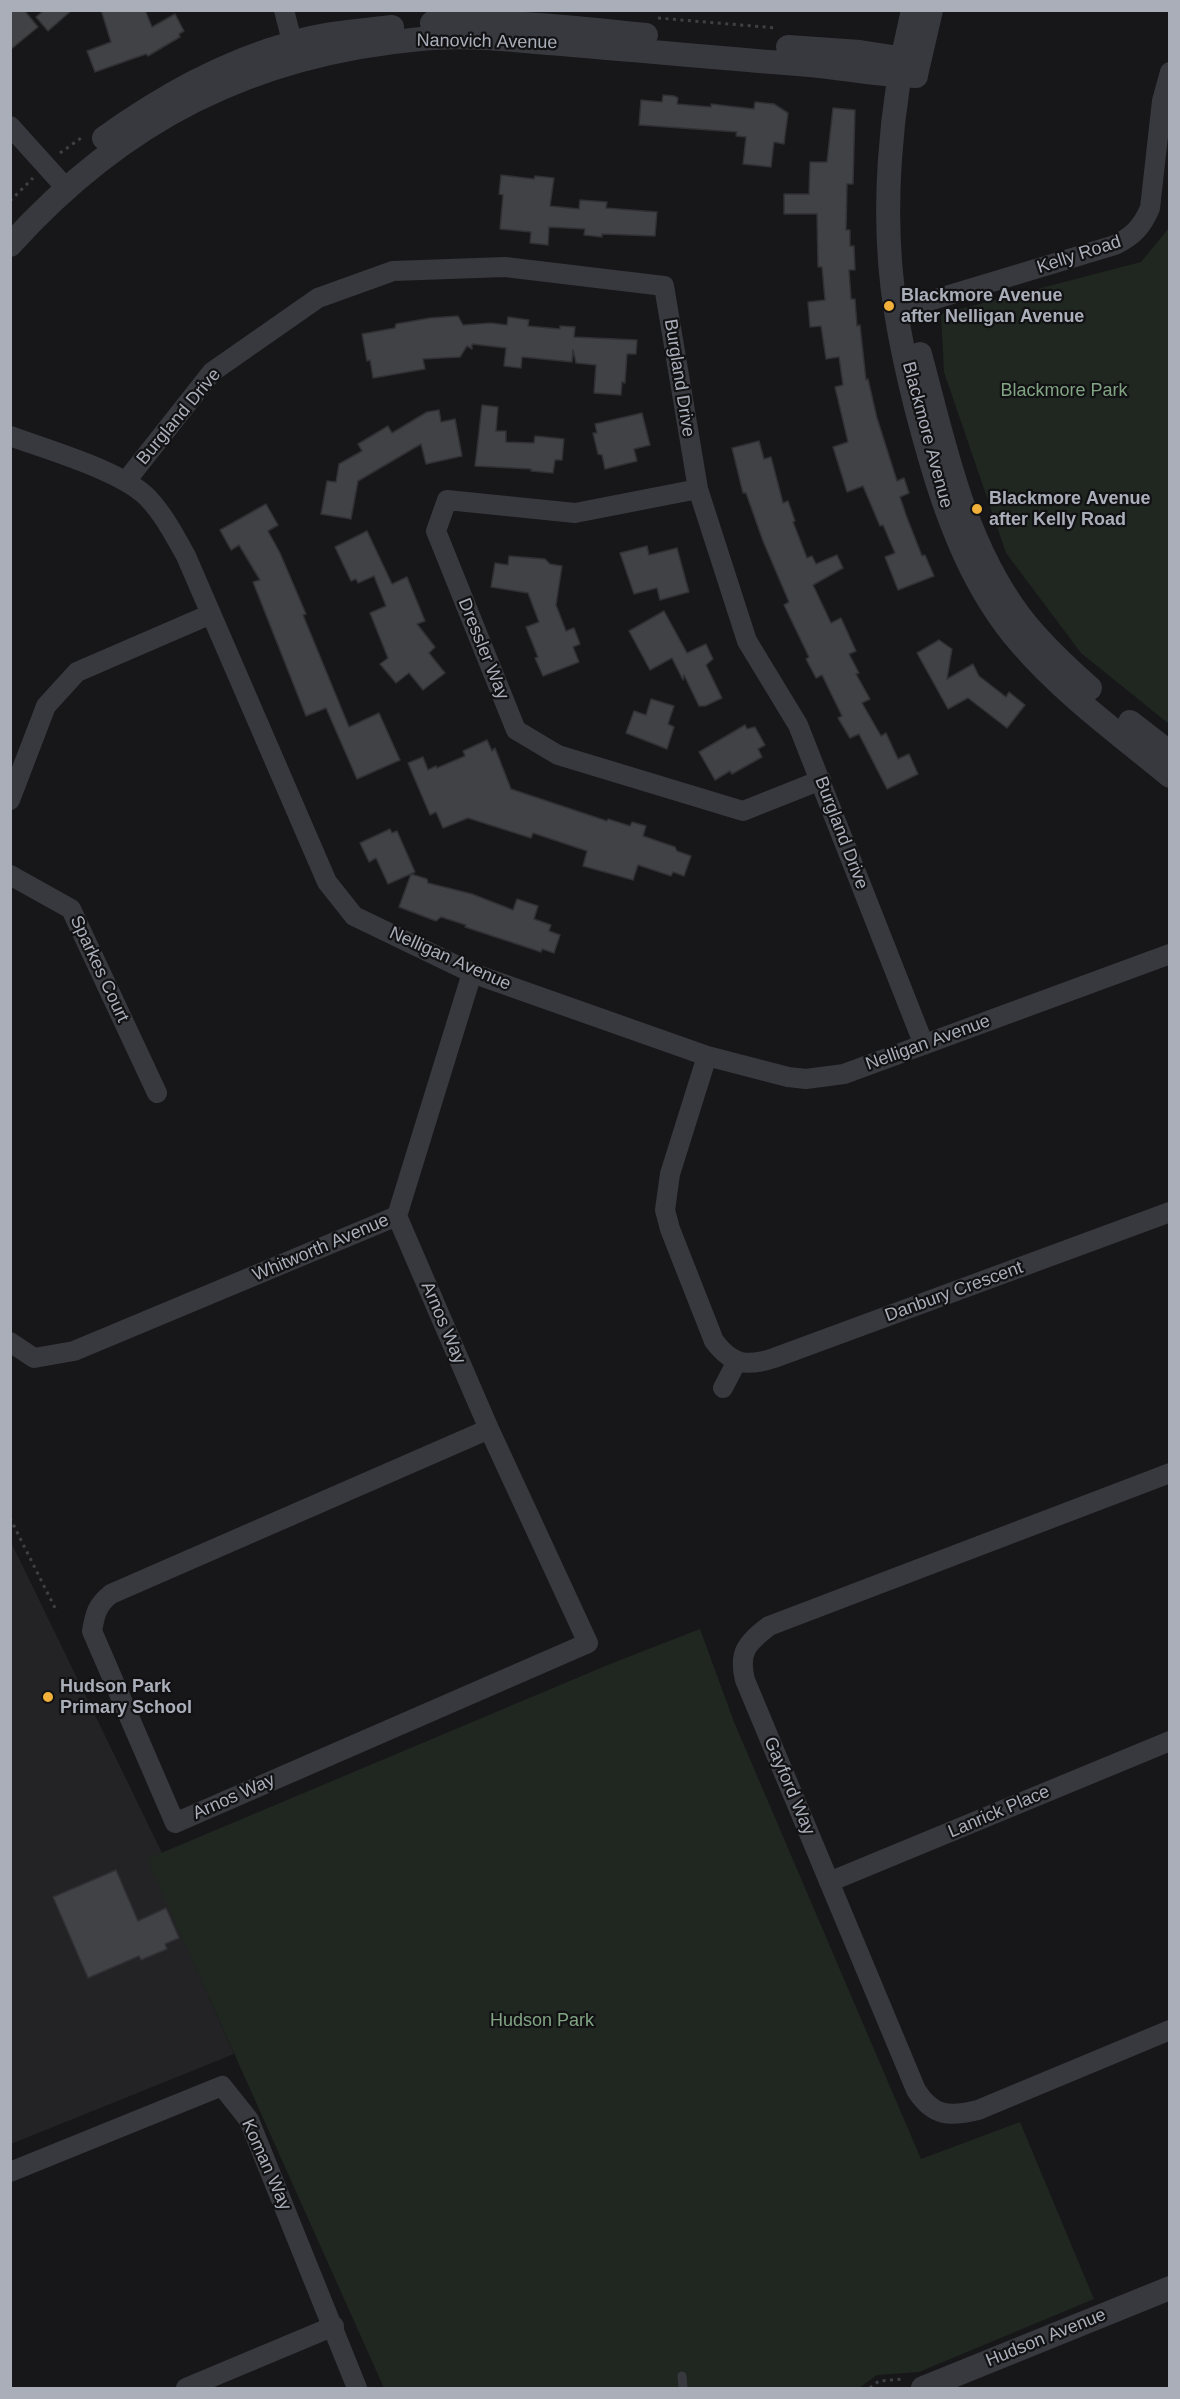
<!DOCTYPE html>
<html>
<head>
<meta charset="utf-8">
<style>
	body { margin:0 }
	#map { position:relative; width:1180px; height:2399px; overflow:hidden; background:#171719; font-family:Helvetica,sans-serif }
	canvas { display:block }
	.frame { position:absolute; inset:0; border:12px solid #a9aeb9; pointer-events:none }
</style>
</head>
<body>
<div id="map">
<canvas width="1180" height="2399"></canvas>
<div class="frame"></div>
</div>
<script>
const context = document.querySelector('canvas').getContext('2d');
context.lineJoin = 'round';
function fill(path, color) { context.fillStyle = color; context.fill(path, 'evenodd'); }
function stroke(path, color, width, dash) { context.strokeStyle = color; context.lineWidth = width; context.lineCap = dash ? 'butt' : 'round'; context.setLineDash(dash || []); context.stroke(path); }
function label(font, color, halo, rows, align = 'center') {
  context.font = font + ' Helvetica,sans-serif'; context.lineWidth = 4.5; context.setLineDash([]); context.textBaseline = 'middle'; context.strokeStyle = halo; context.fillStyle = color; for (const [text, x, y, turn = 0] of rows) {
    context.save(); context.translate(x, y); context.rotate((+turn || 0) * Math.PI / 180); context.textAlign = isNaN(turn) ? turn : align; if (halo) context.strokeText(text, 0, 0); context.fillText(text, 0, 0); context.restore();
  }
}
fill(new Path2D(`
	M 10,1540 L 162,1853 L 148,1859 L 234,2054 L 11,2144 Z`), '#232326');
fill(new Path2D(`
	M 1169,228 L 1169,724 L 1081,653 L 1006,553 L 944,372 L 941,314 L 1141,262 Z
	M 700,1629 L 734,1722 L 921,2159 L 1020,2122 L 1094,2299 L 919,2372 L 877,2375 L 859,2388 L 384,2388 L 147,1859 L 610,1664 Z`), '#1f2720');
const building = new Path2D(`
	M 10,10 L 24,10 L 38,27 L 10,50 Z
	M 44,10 L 72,10 L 48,31 L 36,17 Z
	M 101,10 L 145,10 L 152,27 L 175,14 L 184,31 L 179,34 L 180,37 L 148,56 L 146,54 L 95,72 L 87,51 L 111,42 Z
	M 663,95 L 674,96 L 678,98 L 677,104 L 711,107 L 711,104 L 754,109 L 755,102 L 774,104 L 788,113 L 784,144 L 774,142 L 771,167 L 743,164 L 746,137 L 736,136 L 737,132 L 639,125 L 641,100 L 662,102 Z
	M 833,108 L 855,110 L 853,184 L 847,184 L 846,230 L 850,230 L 850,246 L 854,246 L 855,270 L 849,270 L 851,299 L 855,299 L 857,326 L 860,325 L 866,380 L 868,379 L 877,418 L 897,481 L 904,478 L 909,493 L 900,497 L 906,515 L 922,556 L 925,555 L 934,576 L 898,590 L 885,557 L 895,553 L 883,525 L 880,526 L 863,486 L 847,492 L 833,447 L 848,442 L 835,387 L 843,385 L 839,357 L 826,359 L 821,326 L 810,327 L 808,302 L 825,300 L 822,267 L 818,267 L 817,214 L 784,214 L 784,194 L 809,194 L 810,162 L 827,162 Z
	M 501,175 L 534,179 L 535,176 L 554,178 L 550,206 L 579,209 L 580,200 L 607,202 L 606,208 L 657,212 L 655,236 L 602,234 L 602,237 L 584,235 L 585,229 L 549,227 L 548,245 L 530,243 L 531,232 L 500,229 L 503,195 L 499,194 Z
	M 458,316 L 463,325 L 491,323 L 507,325 L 508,317 L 529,320 L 528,326 L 560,329 L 560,326 L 575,327 L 574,337 L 637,340 L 636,354 L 627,354 L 625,383 L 622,382 L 621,395 L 594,393 L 596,365 L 576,363 L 573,350 L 572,362 L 522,357 L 521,368 L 504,366 L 506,348 L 472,344 L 472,349 L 467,346 L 460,357 L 423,359 L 425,369 L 373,378 L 370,360 L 367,361 L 362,334 L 395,328 L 396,324 L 430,318 Z
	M 482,405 L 498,407 L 496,431 L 506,431 L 506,442 L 534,443 L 535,436 L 564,439 L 562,460 L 555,460 L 553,473 L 531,471 L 531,469 L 475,466 Z
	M 439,410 L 441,422 L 455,419 L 462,456 L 426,464 L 421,444 L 358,481 L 351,519 L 321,514 L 327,481 L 336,482 L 339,464 L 362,451 L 358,444 L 388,426 L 392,433 L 427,412 Z
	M 642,413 L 650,445 L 634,449 L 637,461 L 605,469 L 602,455 L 598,454 L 593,433 L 597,433 L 595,424 Z
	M 759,441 L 764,459 L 771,457 L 783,503 L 788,501 L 795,521 L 793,522 L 807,558 L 812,556 L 816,564 L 837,555 L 843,568 L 813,585 L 831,623 L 841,618 L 856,651 L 849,654 L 859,673 L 856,674 L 870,699 L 862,703 L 881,736 L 886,733 L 898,759 L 909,754 L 918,774 L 887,789 L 859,734 L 850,738 L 838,718 L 842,716 L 822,675 L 816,678 L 806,659 L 809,657 L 784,605 L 789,602 L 763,541 L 746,493 L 743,493 L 732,448 Z
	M 266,504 L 278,525 L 268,531 L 280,553 L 306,614 L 303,615 L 349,727 L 379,713 L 400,760 L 357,779 L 326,708 L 306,716 L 253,582 L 260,580 L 239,545 L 231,550 L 220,530 Z
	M 367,531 L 392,584 L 407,577 L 425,621 L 417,624 L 435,647 L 429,653 L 445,673 L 423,690 L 409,673 L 396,683 L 380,664 L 388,658 L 370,613 L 386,606 L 374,576 L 358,583 L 356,579 L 351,581 L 335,547 Z
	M 647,546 L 649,555 L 677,548 L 689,592 L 660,600 L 657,588 L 634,594 L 620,553 Z
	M 509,556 L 545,559 L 550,564 L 562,566 L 556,605 L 566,631 L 574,628 L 580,644 L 573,647 L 579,662 L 543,676 L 535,658 L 538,657 L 526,627 L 539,622 L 528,593 L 491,587 L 495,563 L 508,565 Z
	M 664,611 L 687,653 L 706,644 L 713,659 L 706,665 L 722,698 L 705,706 L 699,706 L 684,675 L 683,680 L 672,658 L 650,670 L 629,631 Z
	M 939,640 L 952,649 L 947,679 L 973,664 L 979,676 L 1006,697 L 1009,692 L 1025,705 L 1007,728 L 968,698 L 948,709 L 917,653 Z
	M 651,699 L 674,706 L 668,724 L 674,727 L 667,749 L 626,733 L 634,711 L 646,715 Z
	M 745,725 L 747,729 L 755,727 L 765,745 L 758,749 L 762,757 L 732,774 L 730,771 L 715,780 L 699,752 Z
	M 487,740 L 492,751 L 495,748 L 511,789 L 607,821 L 608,819 L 630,826 L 632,822 L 646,826 L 643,836 L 675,847 L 677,851 L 691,856 L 684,876 L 673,872 L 671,876 L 638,865 L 633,880 L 583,866 L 587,851 L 533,833 L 531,838 L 468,818 L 443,828 L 436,812 L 430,815 L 408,763 L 423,757 L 428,770 L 436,766 L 437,768 L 465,756 L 463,751 Z
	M 390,829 L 392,833 L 397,831 L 415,872 L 388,884 L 376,858 L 369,862 L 360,843 Z
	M 411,874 L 427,879 L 428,883 L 472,894 L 513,910 L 517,899 L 538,906 L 534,919 L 551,925 L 549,931 L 560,935 L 554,953 L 542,949 L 541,952 L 465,927 L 466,925 L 441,917 L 436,921 L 399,907 Z
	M 116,1870 L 138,1921 L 166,1908 L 179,1938 L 165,1944 L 167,1949 L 141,1960 L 139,1956 L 88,1978 L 53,1897 Z`);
fill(building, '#414246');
stroke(building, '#313135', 1.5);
stroke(new Path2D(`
	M 658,18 L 777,28
	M 60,153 L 84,136
	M 10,201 L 33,178
	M 10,1518 L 57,1612
	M 870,2388 L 879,2381 L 904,2379`), '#3e4045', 3, [3, 4.5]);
stroke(new Path2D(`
	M 682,2376 L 683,2388`), '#38393e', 9);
stroke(new Path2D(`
	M 284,10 L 296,57
	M 10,126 L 66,188
	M 896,311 L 1115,245 C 1133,236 1142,227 1150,208 L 1162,101 L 1170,72
	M 10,436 C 48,450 122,471 148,498 C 164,515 175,536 186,556 L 327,882 L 354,916 L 472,973 L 707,1056 L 788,1077 L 806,1079 L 844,1074 L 1170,954
	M 126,481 L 212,372 L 318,298 L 393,271 L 505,267 L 664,286 L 698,489 L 747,641 L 798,725 L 924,1045
	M 698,489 L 575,513 L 447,500 L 436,531 L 516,730 L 558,755 L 743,811 L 821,780
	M 10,800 L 46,706 L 77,672 L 211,614
	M 10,875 L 71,909 L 157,1093
	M 707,1056 L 670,1174 L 665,1210 L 670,1229 L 714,1341 C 732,1365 747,1367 774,1358 L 1170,1212
	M 397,1216 L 489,1429 L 111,1594 C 97,1605 95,1614 92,1631 L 175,1823 L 588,1643 L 489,1429
	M 10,1342 L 34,1358 L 74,1351 L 397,1216 L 472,973
	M 723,1388 L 737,1361
	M 1170,1473 L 769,1626 C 747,1643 738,1652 745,1680 L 916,2090 C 933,2117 950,2117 978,2110 L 1170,2030
	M 829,1882 L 1170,1741
	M 10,2172 L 222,2086 L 249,2120 L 357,2388
	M 186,2388 L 334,2326`), '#38393e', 20);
stroke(new Path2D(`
	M 913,10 C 890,105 880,215 896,312 C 904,361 916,410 930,458 C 949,524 975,591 1021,644 C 1064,694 1119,734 1170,776
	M 432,23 C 504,20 574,27 646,35
	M 788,47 L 860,52 L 918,61
	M 916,75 L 931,10
	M 104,138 C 162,97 223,62 292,43 C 324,33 358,31 392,27
	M 10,245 C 124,119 253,54 421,39 C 467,34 516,41 562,44 C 645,51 727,59 809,65 C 845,68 880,76 916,76
	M 920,354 C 944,443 963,540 1019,615 C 1039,642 1065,666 1090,688
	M 1130,722 L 1170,753
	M 923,2388 L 1170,2288`), '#38393e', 24);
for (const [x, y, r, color] of [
	[889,306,6,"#f0b039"],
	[977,509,6,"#f0b039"],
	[48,1697,6,"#f0b039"]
]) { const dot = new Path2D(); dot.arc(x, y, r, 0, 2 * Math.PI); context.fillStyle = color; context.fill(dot); stroke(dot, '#121214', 2); }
label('18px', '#a9aeb9', '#121214', [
	["Nanovich Avenue",487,42,1],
	["Kelly Road",1079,255,-18],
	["Burgland Drive",679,378,81],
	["Burgland Drive",179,417,-50],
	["Blackmore Avenue",927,435,75],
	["Dressler Way",483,649,68],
	["Burgland Drive",841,833,69],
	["Nelligan Avenue",450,959,24],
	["Sparkes Court",99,969,65],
	["Nelligan Avenue",928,1043,-20],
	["Whitworth Avenue",321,1248,-23],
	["Danbury Crescent",954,1292,-20],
	["Arnos Way",443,1323,67],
	["Gayford Way",789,1786,67],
	["Arnos Way",234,1797,-24],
	["Lanrick Place",999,1812,-23],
	["Koman Way",266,2165,66],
	["Hudson Avenue",1046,2338,-22]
]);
label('bold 18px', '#a9aeb9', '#121214', [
	["Blackmore Avenue",901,296],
	["after Nelligan Avenue",901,317],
	["Blackmore Avenue",989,499],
	["after Kelly Road",989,520],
	["Hudson Park",60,1687],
	["Primary School",60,1708]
], 'left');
label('18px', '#81a483', '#121214', [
	["Blackmore Park",1064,391],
	["Hudson Park",542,2021]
]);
</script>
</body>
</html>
